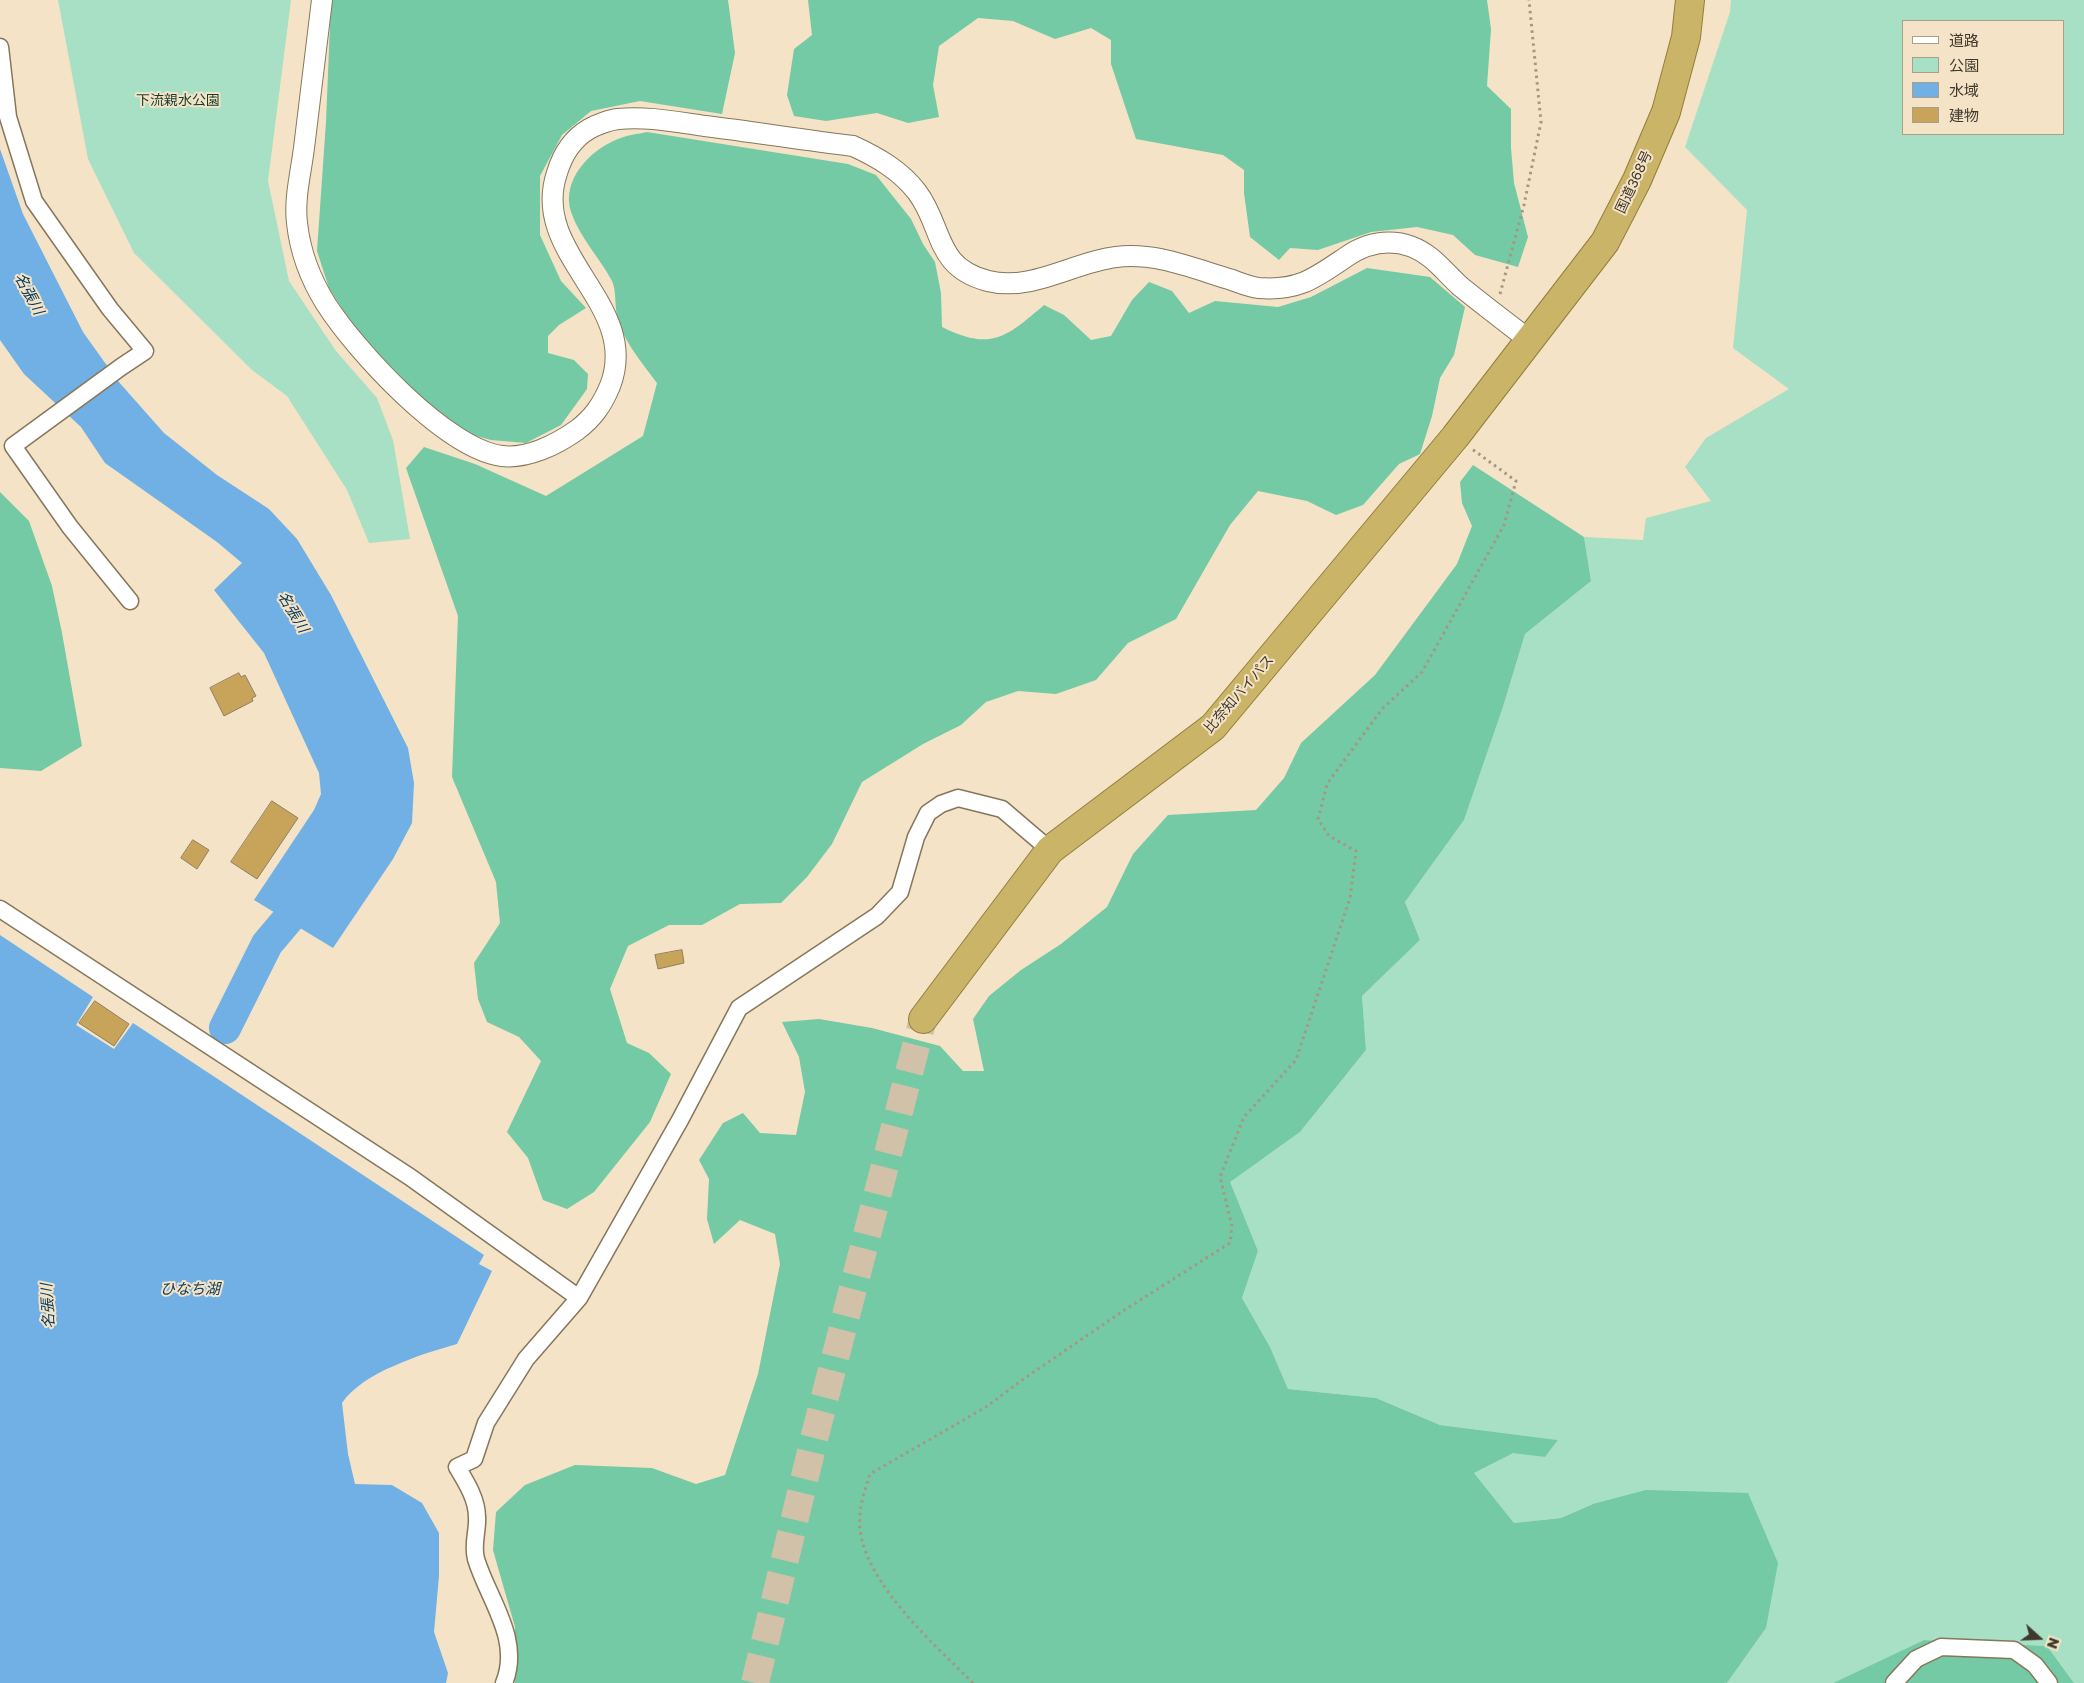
<!DOCTYPE html>
<html>
<head>
<meta charset="utf-8">
<style>
	body { margin:0 }
	#map { position:relative; width:2084px; height:1683px; overflow:hidden; background:#f4e3c6; font-family:"Golos Text","Noto Sans JP",sans-serif }
	canvas { display:block }
	.legend { position:absolute; left:1902px; top:20px; width:162px; height:115px; box-sizing:border-box; background:#f4e3c6; border:1px solid #ac9f89; margin:0; padding:6px 9px; list-style:none; font-size:15px; color:#403a2e }
	.legend li { display:flex; align-items:center; gap:10px; height:25px }
	.legend b { width:25px; border:1px solid #ac9f89 }
	.north { position:absolute; left:2014px; top:1613px; width:50px; height:50px; -webkit-text-stroke:4px #f4e3c6; paint-order:stroke; rotate:110deg; font-size:14px; font-weight:700; line-height:20px; text-align:center; color:#403a2e }
	.north::after { content:''; display:block; margin:auto; width:18px; height:22px; background:#403a2e; clip-path:polygon(50% 0,100% 100%,50% 72%,0 100%) }
</style>
</head>
<body>
<div id="map">
<canvas width="2084" height="1683"></canvas>
<ul class="legend">
<li><b style="height:6px;background:#fff"></b>道路</li>
<li><b style="height:14px;background:#a7e0c4"></b>公園</li>
<li><b style="height:14px;background:#70b0e5"></b>水域</li>
<li><b style="height:14px;background:#c8a35a"></b>建物</li>
</ul>
<div class="north">N</div>
</div>
<script>
const context = document.querySelector('canvas').getContext('2d');
context.lineJoin = 'round';
function fill(path, color) { context.fillStyle = color; context.fill(path, 'evenodd'); }
function stroke(path, color, width, dash) { context.strokeStyle = color; context.lineWidth = width; context.lineCap = dash ? 'butt' : 'round'; context.setLineDash(dash || []); context.stroke(path); }
function label(font, color, halo, rows, align = 'center') {
  context.font = font + ' "Golos Text","Noto Sans JP",sans-serif'; context.lineWidth = 4; context.setLineDash([]); context.textBaseline = 'middle'; context.strokeStyle = halo; context.fillStyle = color; for (const [text, x, y, turn = 0] of rows) {
    context.save(); context.translate(x, y); context.rotate((+turn || 0) * Math.PI / 180); context.textAlign = isNaN(turn) ? turn : align; if (halo) context.strokeText(text, 0, 0); context.fillText(text, 0, 0); context.restore();
  }
}
fill(new Path2D(`
	M 58,0 L 291,0 L 268,181 L 289,281 L 336,351 L 377,398 L 393,440 L 410,539 L 369,543 L 347,490 L 287,396 L 252,370 L 134,253 L 88,159 Z
	M 1731,0 L 2084,0 L 2084,1683 L 2074,1683 L 2047,1646 L 1924,1640 L 1833,1683 L 1727,1683 L 1766,1628 L 1593,1504 L 1561,1518 L 1514,1523 L 1474,1473 L 1513,1452 L 1545,1457 L 1558,1440 L 1440,1425 L 1376,1398 L 1288,1389 L 1270,1347 L 1242,1298 L 1258,1251 L 1229,1182 L 1300,1132 L 1366,1050 L 1362,996 L 1420,940 L 1405,902 L 1464,820 L 1503,707 L 1525,634 L 1591,581 L 1584,537 L 1643,540 L 1646,518 L 1711,501 L 1685,467 L 1706,438 L 1789,389 L 1733,348 L 1747,210 L 1685,147 L 1730,12 ZM 1903,21 L 2063,21 L 2063,134 L 1903,134 Z`), '#a7e0c4');
fill(new Path2D(`
	M 331,0 L 728,0 L 735,53 L 722,114 L 640,101 L 591,111 L 562,135 L 540,176 L 540,235 L 561,281 L 586,308 L 559,325 L 548,336 L 548,353 L 574,360 L 588,374 L 587,389 L 561,425 L 526,443 L 491,440 L 465,433 L 412,390 L 356,330 L 329,288 L 317,251 L 326,122 Z
	M 808,0 L 1487,0 L 1491,29 L 1487,86 L 1511,109 L 1511,148 L 1514,183 L 1528,237 L 1518,267 L 1475,255 L 1453,235 L 1417,227 L 1371,232 L 1318,250 L 1290,248 L 1279,260 L 1250,237 L 1244,193 L 1244,170 L 1223,155 L 1136,139 L 1111,64 L 1111,40 L 1091,28 L 1055,39 L 1013,21 L 978,18 L 939,46 L 933,85 L 939,117 L 908,123 L 877,113 L 826,121 L 794,116 L 787,95 L 794,49 L 812,35 Z
	M 647,132 L 848,164 L 876,175 L 911,219 L 923,244 L 935,262 L 941,293 L 942,327 C 990,351 1006,338 1044,305 L 1064,315 L 1091,340 L 1111,336 L 1132,300 L 1149,282 L 1172,291 L 1189,313 L 1215,301 L 1278,307 L 1311,297 L 1367,268 L 1430,277 L 1465,307 L 1454,355 L 1440,378 L 1432,416 L 1420,454 L 1399,464 L 1363,505 L 1336,515 L 1307,501 L 1258,491 L 1230,525 L 1176,619 L 1128,643 L 1096,680 L 1056,694 L 1018,691 L 986,702 L 961,725 L 923,744 L 862,782 L 832,844 L 807,877 L 781,903 L 740,904 L 702,925 L 669,925 L 628,946 L 610,989 L 627,1043 L 649,1053 L 671,1074 L 650,1122 L 594,1192 L 567,1209 L 543,1200 L 528,1158 L 507,1132 L 541,1061 L 519,1037 L 487,1022 L 478,999 L 474,963 L 500,923 L 496,882 L 452,777 L 458,616 L 406,468 L 424,447 L 475,464 L 546,496 L 643,436 L 657,383 C 643,364 624,342 618,319 C 614,307 617,292 612,281 C 600,258 580,238 571,212 C 561,180 590,150 618,139 C 627,135 638,134 647,132 Z
	M 1473,465 L 1584,537 L 1591,581 L 1525,634 L 1503,707 L 1464,820 L 1405,902 L 1420,940 L 1362,996 L 1366,1050 L 1300,1132 L 1230,1182 L 1258,1251 L 1242,1298 L 1270,1347 L 1288,1389 L 1376,1398 L 1440,1425 L 1558,1440 L 1545,1457 L 1513,1453 L 1474,1473 L 1514,1523 L 1561,1518 L 1593,1504 L 1646,1490 L 1748,1493 L 1778,1563 L 1766,1628 L 1727,1683 L 515,1683 L 515,1627 L 493,1550 L 496,1512 L 525,1485 L 575,1465 L 652,1468 L 696,1484 L 725,1475 L 758,1374 L 780,1264 L 775,1234 L 740,1220 L 714,1244 L 707,1219 L 709,1179 L 699,1160 L 723,1123 L 743,1113 L 760,1133 L 796,1135 L 805,1092 L 799,1057 L 782,1022 L 819,1019 L 872,1028 L 940,1046 L 963,1071 L 984,1071 L 973,1019 L 989,996 L 1021,970 L 1061,944 L 1107,907 L 1133,854 L 1168,815 L 1256,810 L 1284,778 L 1301,743 L 1375,675 L 1457,564 L 1472,526 L 1462,503 L 1460,482 Z
	M 0,492 L 29,521 L 52,586 L 62,633 L 82,746 L 41,771 L 0,768 Z
	M 1924,1640 L 2047,1646 L 2074,1683 L 1833,1683 Z`), '#73caa4');
fill(new Path2D(`
	M 0,149 L 23,214 L 83,332 L 118,381 L 164,433 L 217,475 L 269,509 L 297,539 L 331,595 L 408,748 L 414,783 L 412,823 L 393,859 L 333,948 L 254,900 L 314,810 L 321,794 L 319,773 L 264,653 L 214,590 L 242,563 L 217,542 L 105,463 L 81,427 L 24,374 L 0,340 Z
	M 0,935 L 93,997 L 76,1025 L 114,1049 L 133,1023 L 484,1255 L 479,1264 L 492,1271 L 457,1344 C 422,1354 363,1372 342,1403 L 348,1454 L 355,1484 L 392,1485 L 422,1503 L 439,1533 L 439,1576 L 434,1632 L 448,1673 L 446,1683 L 0,1683 Z`), '#70b0e5');
stroke(new Path2D(`
	M 225,1028 L 267,944 L 316,886`), '#70b0e5', 32);
const building = new Path2D(`
	M 239,673 L 241,677 L 245,675 L 256,696 L 252,698 L 253,701 L 224,716 L 210,688 Z
	M 272,801 L 298,818 L 257,879 L 231,862 Z
	M 193,840 L 209,850 L 197,869 L 181,858 Z
	M 682,950 L 684,963 L 658,969 L 655,955 Z
	M 95,1001 L 129,1024 L 114,1046 L 79,1023 Z`);
fill(building, '#c8a35a');
stroke(building, '#8e7f64', 1);
stroke(new Path2D(`
	M 755,1683 L 814,1439 L 923,1019`), '#d0c1a8', 28, [28, 14]);
const minor = new Path2D(`
	M 0,47 L 8,117 L 34,201 L 110,309 L 145,351 L 121,367 L 13,446 L 70,527 L 130,601
	M 0,909 L 410,1177 L 579,1298 L 680,1120 L 739,1008 L 877,916 L 900,892 L 916,837 L 928,813 L 941,804 L 958,798 L 1002,809 L 1050,850
	M 504,1683 C 522,1639 488,1599 476,1559 C 472,1544 478,1531 477,1517 C 477,1499 466,1482 457,1467 L 474,1459 L 486,1423 L 526,1359 L 579,1298
	M 1894,1683 L 1916,1659 L 1941,1647 L 2014,1650 L 2035,1665 L 2049,1683`);
const tertiary = new Path2D(`
	M 322,0 C 316,49 310,99 304,148 C 301,172 294,199 297,223 C 300,251 311,280 326,304 C 356,351 446,449 502,456 C 527,459 556,445 577,430 C 593,418 602,405 610,386 C 642,304 529,255 557,173 C 562,156 572,139 589,129 C 596,125 609,120 618,119 C 647,116 676,122 705,126 C 754,132 803,140 853,146 C 877,157 900,170 917,192 C 944,228 934,267 988,281 C 1031,292 1074,262 1116,257 C 1155,252 1192,268 1229,279 C 1238,282 1249,287 1259,288 C 1299,291 1315,278 1346,257 C 1373,238 1405,237 1431,258 C 1441,266 1450,277 1460,286 C 1482,304 1506,322 1529,340`);
const trunk = new Path2D(`
	M 923,1019 L 1050,850 L 1213,727 L 1455,437 L 1605,242 L 1637,180 L 1666,112 L 1686,37 L 1690,0`);
stroke(minor, '#85775b', 19);
stroke(tertiary, '#85775b', 22);
stroke(trunk, '#917e3b', 30);
stroke(new Path2D(`
	M 1500,294 L 1524,205 L 1541,122 L 1529,0
	M 973,1683 C 934,1644 853,1574 860,1514 C 861,1501 866,1487 870,1474 L 986,1407 L 1022,1380 L 1126,1309 L 1230,1243 L 1232,1226 L 1220,1177 L 1244,1117 L 1296,1060 L 1350,898 L 1356,851 L 1329,836 L 1318,819 L 1327,784 L 1382,709 L 1422,672 L 1504,525 L 1516,481 L 1472,449`), '#a49882', 3, [2.5, 4]);
stroke(minor, '#fff', 16);
stroke(tertiary, '#fff', 20);
stroke(trunk, '#cab468', 28);
label('14px', '#153c2c', '#f4e3c6', [
	["下流親水公園",178,101]
]);
label('14px', '#403a2e', '#f4e3c6', [
	["国道368号",1634,182,-65],
	["比奈知バイパス",1239,694,-49]
]);
label('italic 15px', '#073a5c', '#f4e3c6', [
	["名張川",29,294,62],
	["名張川",293,612,59],
	["ひなち湖",190,1289],
	["名張川",48,1306,-93]
]);
</script>
</body>
</html>
